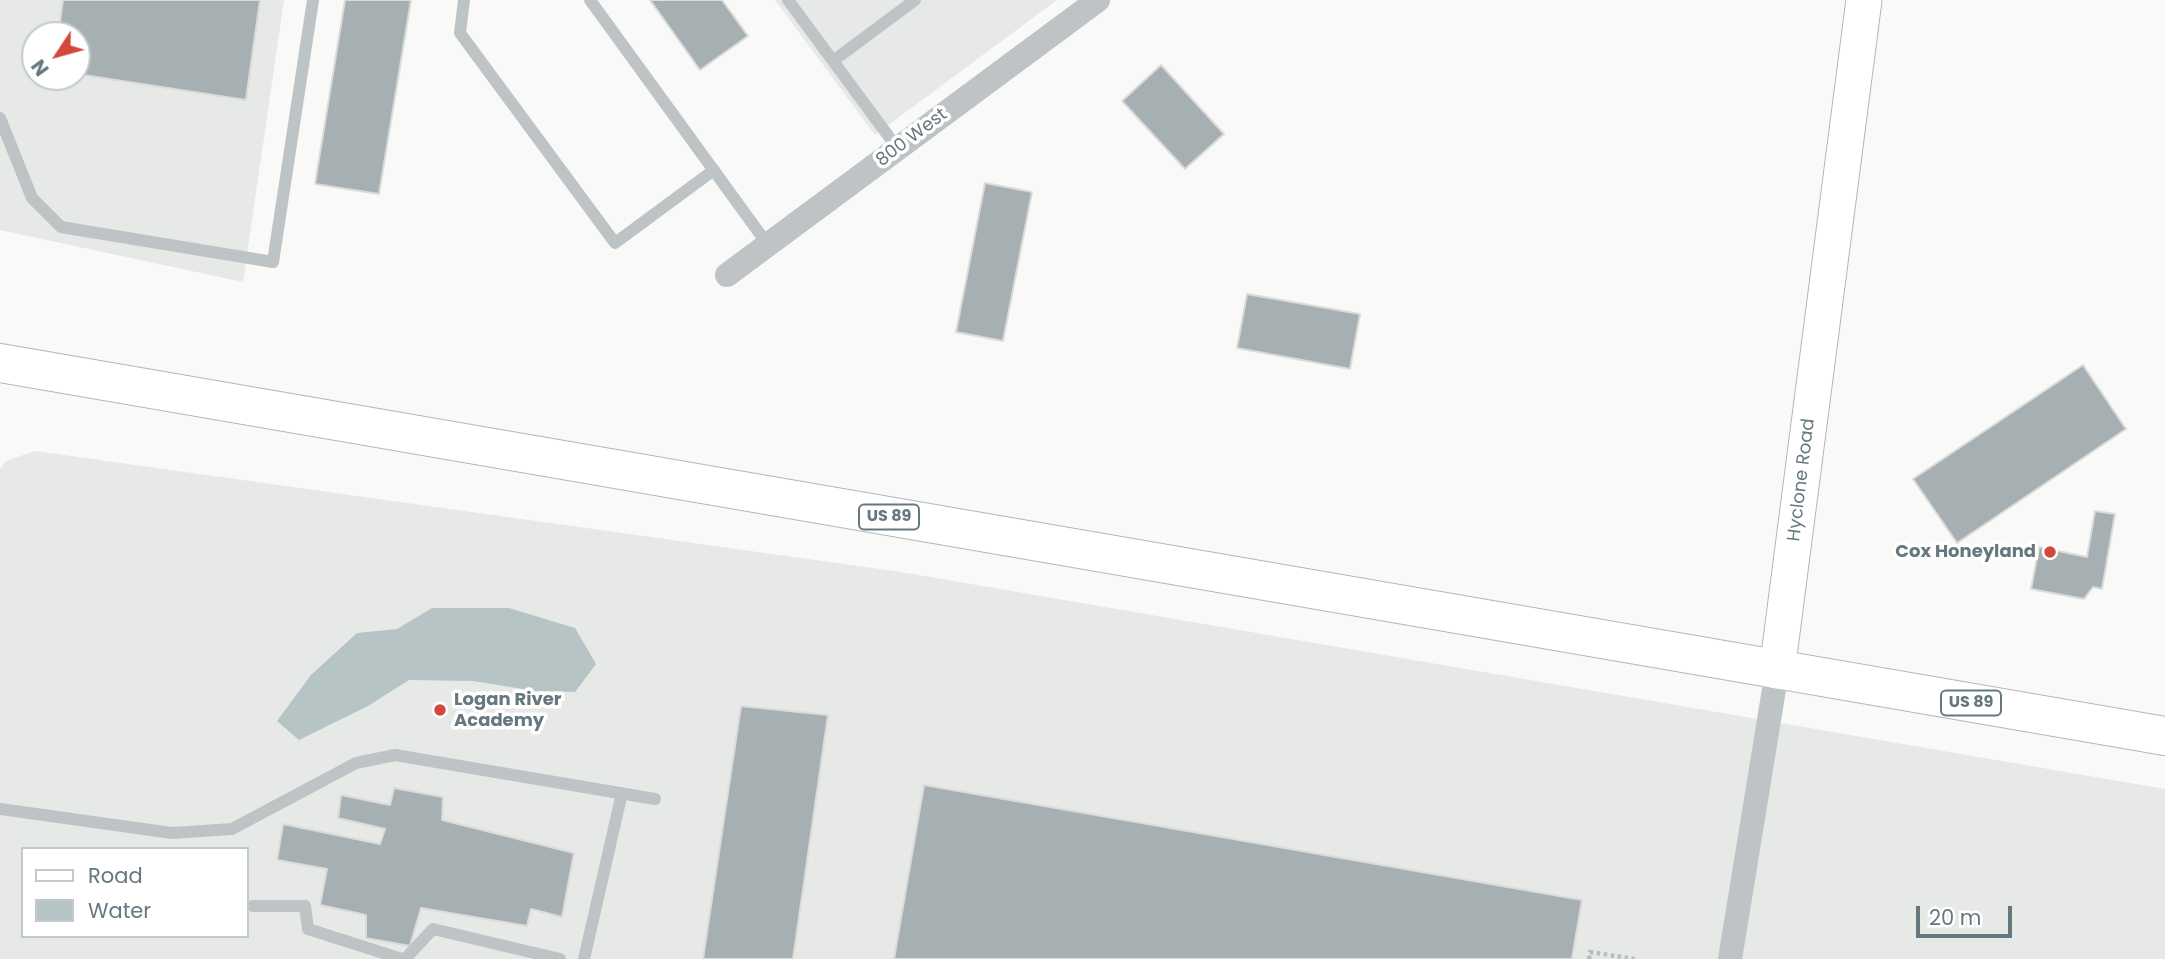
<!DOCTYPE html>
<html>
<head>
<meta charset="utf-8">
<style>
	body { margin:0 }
	#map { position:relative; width:2165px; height:959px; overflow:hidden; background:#f9f9f7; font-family:Poppins,sans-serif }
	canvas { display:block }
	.legend { position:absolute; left:21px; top:847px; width:228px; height:91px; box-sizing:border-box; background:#fff; border:2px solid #c2c9cc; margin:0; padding:9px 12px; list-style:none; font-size:21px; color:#66787f }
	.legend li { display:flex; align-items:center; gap:14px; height:35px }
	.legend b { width:35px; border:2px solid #c2c9cc }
	.north { position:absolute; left:21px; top:21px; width:70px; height:70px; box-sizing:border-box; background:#fff; border:2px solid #c2c9cc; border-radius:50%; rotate:234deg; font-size:19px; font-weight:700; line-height:28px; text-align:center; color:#66787f }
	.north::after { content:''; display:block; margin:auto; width:24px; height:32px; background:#d3483d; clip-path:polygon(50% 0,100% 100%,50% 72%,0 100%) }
	.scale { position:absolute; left:1916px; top:906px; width:96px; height:32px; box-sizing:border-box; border:4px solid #66787f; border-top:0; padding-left:9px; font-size:21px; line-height:24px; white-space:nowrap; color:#66787f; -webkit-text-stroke:5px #fff; paint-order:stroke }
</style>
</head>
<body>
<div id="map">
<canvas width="2165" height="959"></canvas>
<ul class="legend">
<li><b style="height:9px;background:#fff"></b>Road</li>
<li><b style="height:19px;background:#b6c4c5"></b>Water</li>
</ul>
<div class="north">N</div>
<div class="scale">20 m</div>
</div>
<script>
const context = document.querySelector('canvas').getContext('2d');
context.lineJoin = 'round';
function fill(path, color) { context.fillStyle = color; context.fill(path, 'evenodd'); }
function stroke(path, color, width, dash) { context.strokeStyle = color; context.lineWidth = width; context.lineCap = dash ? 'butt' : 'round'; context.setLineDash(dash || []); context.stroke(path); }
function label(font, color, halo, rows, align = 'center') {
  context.font = font + ' Poppins,sans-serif'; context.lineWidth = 7; context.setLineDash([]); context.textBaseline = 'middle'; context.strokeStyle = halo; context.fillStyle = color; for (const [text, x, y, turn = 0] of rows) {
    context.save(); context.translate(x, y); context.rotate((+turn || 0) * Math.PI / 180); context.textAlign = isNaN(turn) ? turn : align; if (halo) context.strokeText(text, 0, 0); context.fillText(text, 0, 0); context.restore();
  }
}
fill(new Path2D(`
	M 0,0 L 284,0 L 243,282 L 0,230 ZM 35,35 L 77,35 L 77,77 L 35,77 Z
	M 775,0 L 1057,0 L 875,135 Z
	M 35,451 L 901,572 L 2165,789 L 2165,959 L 0,959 L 0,469 L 6,461 ZM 23,849 L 247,849 L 247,936 L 23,936 Z`), '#e7e9e7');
fill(new Path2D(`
	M 432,608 L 509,608 L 575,628 L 596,664 L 575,692 L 535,691 L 473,681 L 409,680 L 368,706 L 299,740 L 277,721 L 311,675 L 357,633 L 397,629 Z`), '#b6c4c5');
const building = new Path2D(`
	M 63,0 L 260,0 L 246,100 L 77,74 L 77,35 L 58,35 Z
	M 345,0 L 411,0 L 379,194 L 315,184 Z
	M 650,0 L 722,0 L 748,36 L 700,70 Z
	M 1161,65 L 1224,134 L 1185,169 L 1122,101 Z
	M 985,183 L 1032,192 L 1003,341 L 956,332 Z
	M 1247,294 L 1360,314 L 1350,369 L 1237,348 Z
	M 2083,365 L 2126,429 L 1957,543 L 1913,479 Z
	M 2095,511 L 2115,514 L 2102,589 L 2093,587 L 2084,599 L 2031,589 L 2039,547 L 2087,557 Z
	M 741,706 L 828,715 L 793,959 L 703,959 Z
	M 924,785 L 1582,900 L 1572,959 L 894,959 Z
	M 394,788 L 443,797 L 442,820 L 574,853 L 562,917 L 531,909 L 527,926 L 421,908 L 410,946 L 366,938 L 366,915 L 320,905 L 327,869 L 277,860 L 283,824 L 380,844 L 385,829 L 338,818 L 341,795 L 390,805 Z`);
fill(building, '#a6b0b3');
stroke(building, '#dbdbd9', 2);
const secondary = new Path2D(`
	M 1777,671 L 1864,0`);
const highway = new Path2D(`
	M 0,363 L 2165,736`);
stroke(secondary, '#b1b8bb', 37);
stroke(highway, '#b2b7ba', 40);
stroke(new Path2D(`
	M 1589,959 L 1590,952 L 1635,959`), '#b9bdbf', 4.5, [3.5, 3.5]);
stroke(new Path2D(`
	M 464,0 L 460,33 L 615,243 L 714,170
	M 590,0 L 768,245
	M 788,0 L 898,149
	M 833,61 L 915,0
	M 0,118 L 32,198 L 61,227 L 273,262 L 313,0
	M 0,809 L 172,833 L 232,829 L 356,763 L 395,755 L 655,799
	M 253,906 L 305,906 L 308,929 L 402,959
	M 405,959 L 433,929 L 560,959
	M 584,959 L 622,793`), '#bec4c6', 12);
stroke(new Path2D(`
	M 727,275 L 1098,0
	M 1730,959 L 1777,671`), '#bec4c6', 24);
stroke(secondary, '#fff', 35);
stroke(highway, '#fff', 38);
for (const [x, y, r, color] of [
	[2050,552,7,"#d3483d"],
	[440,710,7,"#d3483d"]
]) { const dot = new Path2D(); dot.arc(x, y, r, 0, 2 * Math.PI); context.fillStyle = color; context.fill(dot); stroke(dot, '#fff', 2.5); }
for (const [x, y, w] of [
	[889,517,60],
	[1971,703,60]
]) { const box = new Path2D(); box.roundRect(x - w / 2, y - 12.5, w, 25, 5); context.fillStyle = '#fff'; context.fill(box); stroke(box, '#66787f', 2); }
label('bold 16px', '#66787f', null, [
	["US 89",889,517],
	["US 89",1971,703]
]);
label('18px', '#66787f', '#fff', [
	["800 West",912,138,-37],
	["Hyclone Road",1802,480,-83]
]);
label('bold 18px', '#66787f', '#fff', [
	["Cox Honeyland",2036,552],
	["Logan River",454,700,"left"],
	["Academy",454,721,"left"]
], 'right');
</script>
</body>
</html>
